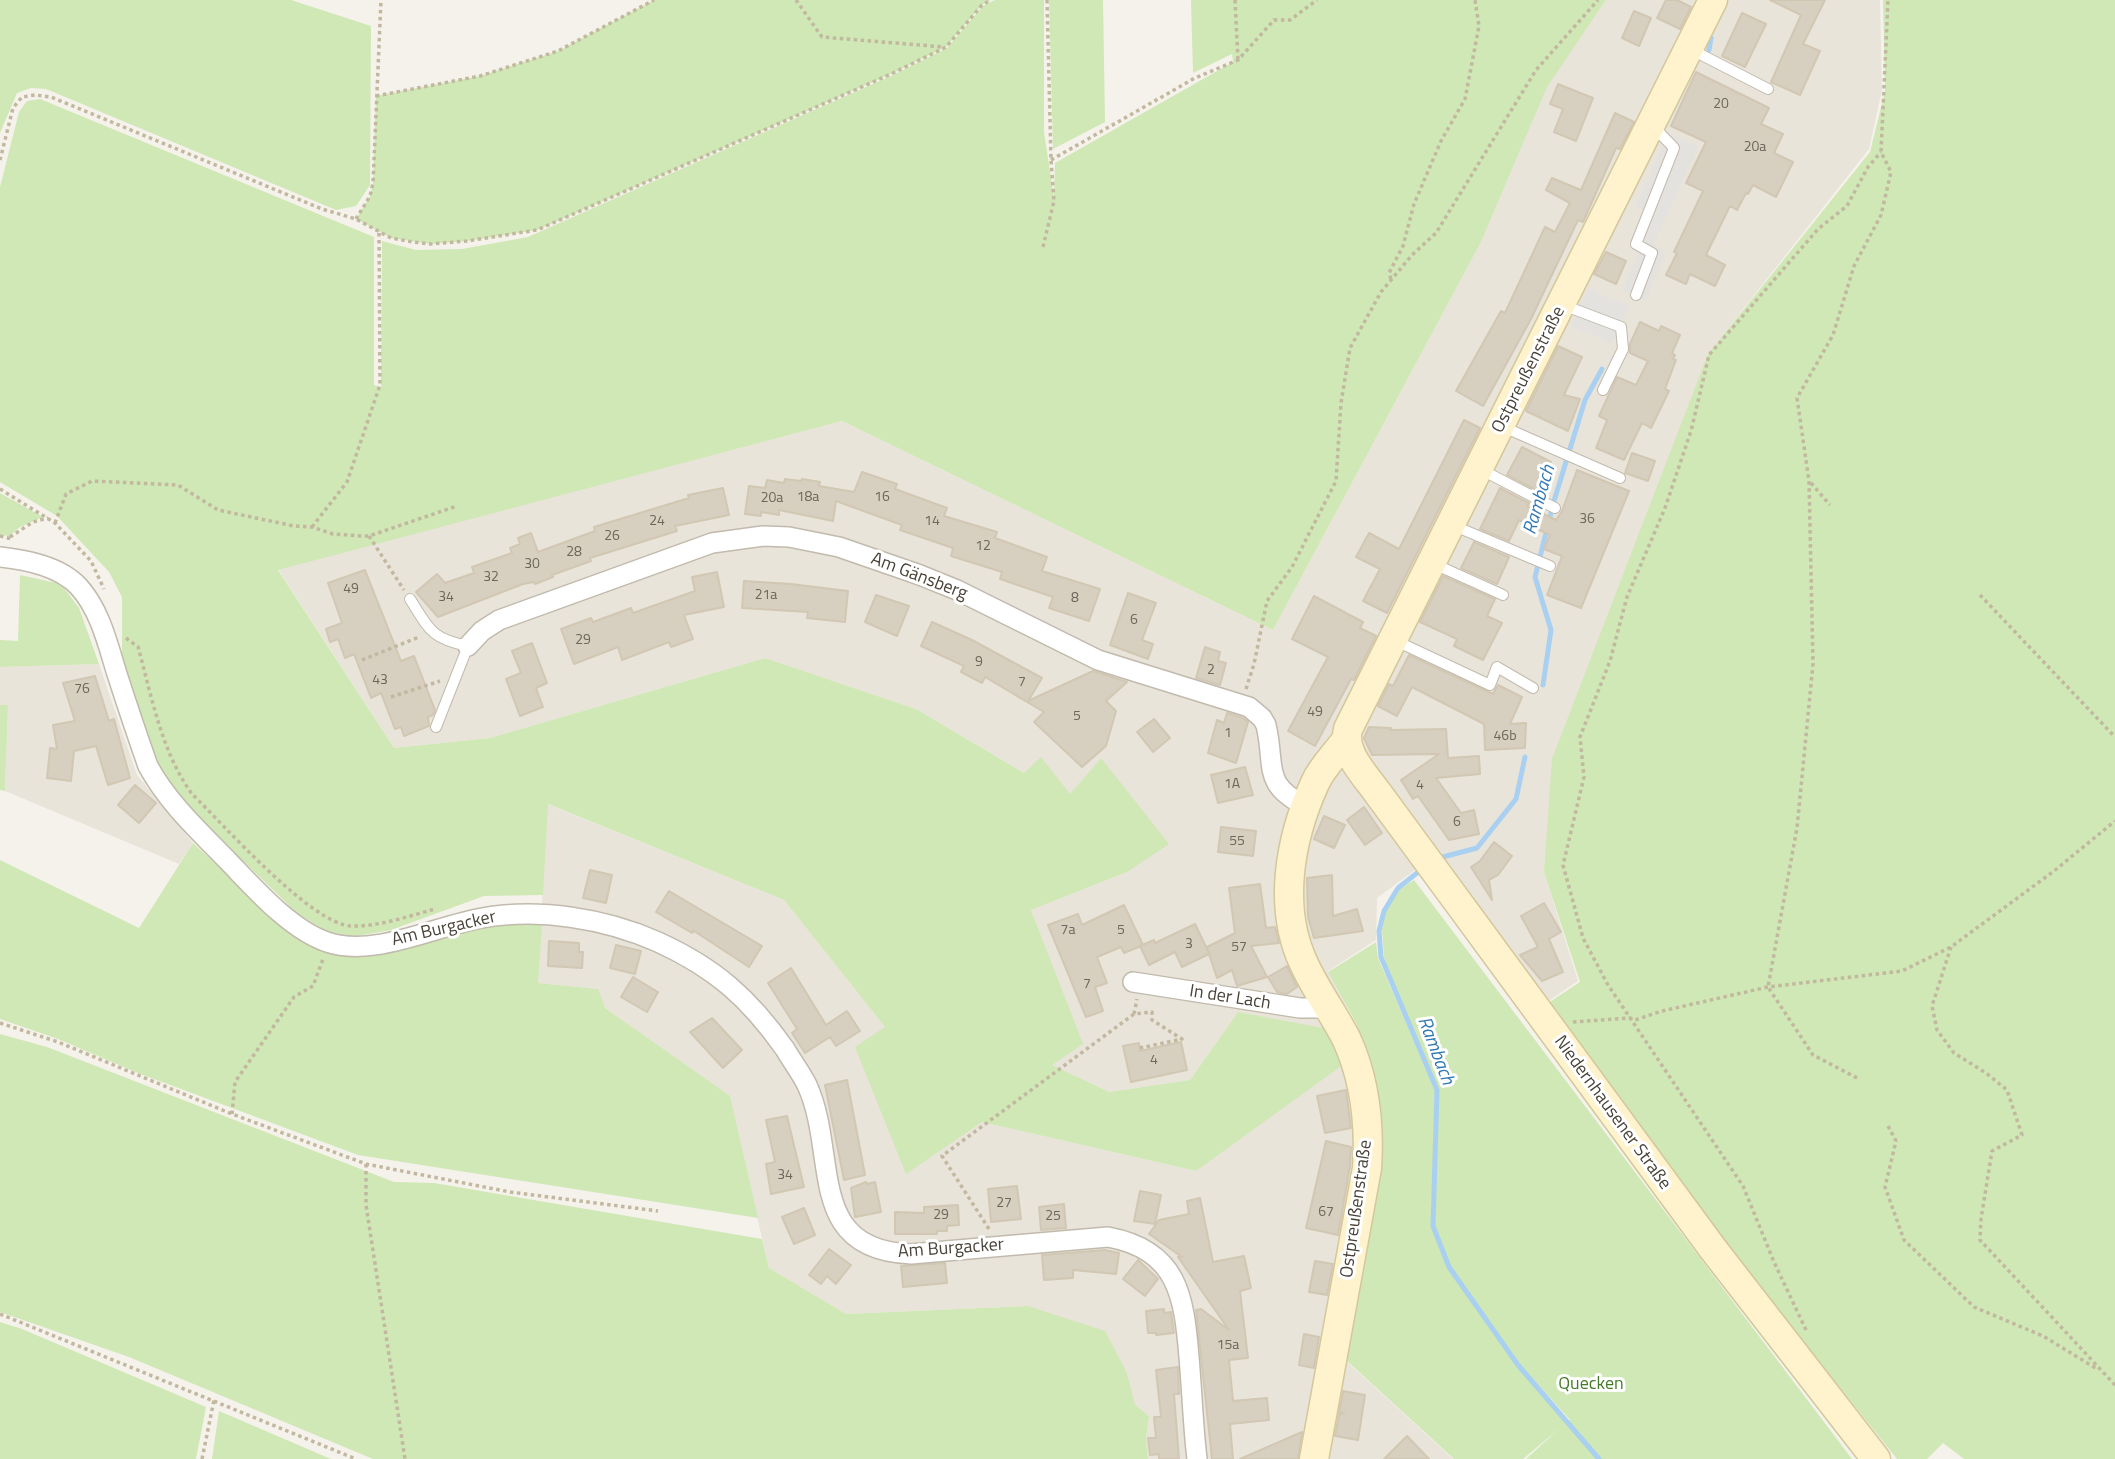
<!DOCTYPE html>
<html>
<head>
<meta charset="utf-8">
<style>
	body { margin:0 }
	canvas { display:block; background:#f5f2eb }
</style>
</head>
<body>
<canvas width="2115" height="1459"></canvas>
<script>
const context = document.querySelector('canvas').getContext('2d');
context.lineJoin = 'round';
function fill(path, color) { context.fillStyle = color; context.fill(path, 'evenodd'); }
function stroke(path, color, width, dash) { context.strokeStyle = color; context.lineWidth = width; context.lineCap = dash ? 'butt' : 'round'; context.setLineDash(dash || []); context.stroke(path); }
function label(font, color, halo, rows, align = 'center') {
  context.font = font + ' "Titillium Web",sans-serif'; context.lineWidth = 6; context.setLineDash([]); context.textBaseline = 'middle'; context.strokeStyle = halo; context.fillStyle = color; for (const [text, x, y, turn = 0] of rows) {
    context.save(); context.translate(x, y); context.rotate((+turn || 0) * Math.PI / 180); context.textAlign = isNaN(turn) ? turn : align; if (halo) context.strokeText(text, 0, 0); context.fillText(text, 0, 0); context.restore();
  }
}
fill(new Path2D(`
	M 1606,0 L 1880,0 L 1882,90 L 1869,149 L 1708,354 L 1544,872 L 1578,981 L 1547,1002 L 1434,856 L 1377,898 L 1376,940 L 1328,971 L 1356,1025 L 1379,1117 L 1345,1360 L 1453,1459 L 1148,1459 L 1146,1439 L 1149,1416 L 1135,1406 L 1127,1373 L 1028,1306 L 846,1314 L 769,1268 L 729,1096 L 605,1008 L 597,989 L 538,983 L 547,804 L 784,900 L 885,1027 L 982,1122 L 1196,1171 L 1238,1012 L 1190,1080 L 1109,1092 L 1051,1065 L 1082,1044 L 1031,910 L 1127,872 L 1101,758 L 1070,795 L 1024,773 L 916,709 L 765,658 L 490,738 L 394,748 L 278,569 L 842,421 L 1273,630 L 1481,242 L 1547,86 Z
	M 99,664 L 137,775 L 193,843 L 179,864 L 5,791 L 8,706 L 0,705 L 0,667 Z`), '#e9e4d9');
fill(new Path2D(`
	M 0,0 L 291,0 L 371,26 L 370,185 L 356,206 L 336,210 L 46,89 L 31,88 L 17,93 L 0,133 Z
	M 654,0 L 991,0 L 982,5 L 946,47 L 891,74 L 537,230 L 467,241 L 431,244 L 391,238 L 356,219 L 370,196 L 373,183 L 376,96 L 480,76 L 558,51 Z
	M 995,0 L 1044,0 L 1044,132 L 1054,198 L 1055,163 L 1233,62 L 1232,54 L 1193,73 L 1191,0 L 1606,0 L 1547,87 L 1481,242 L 1273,630 L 842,421 L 278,570 L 394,748 L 490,738 L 765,658 L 916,709 L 1024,773 L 1041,757 L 1070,794 L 1101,758 L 1169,844 L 1127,872 L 1031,910 L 1083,1044 L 1052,1065 L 1109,1092 L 1190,1080 L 1238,1012 L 1328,1029 L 1344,1064 L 1196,1171 L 982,1122 L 906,1174 L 855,1047 L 885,1027 L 784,900 L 548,804 L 543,895 L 484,896 L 391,930 L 357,936 L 328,932 L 298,914 L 182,802 L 164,777 L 144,727 L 122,656 L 122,597 L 109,572 L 57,516 L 0,482 L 0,187 L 19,112 L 27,101 L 40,99 L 374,237 L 374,385 L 381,387 L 382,241 L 416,250 L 462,249 L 528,237 L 893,75 L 947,48 L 983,6 Z
	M 1049,0 L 1103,0 L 1105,122 L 1053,149 Z
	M 1883,0 L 2115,0 L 2115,1459 L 1964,1459 L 1943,1443 L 1927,1459 L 1897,1459 L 1712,1227 L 1548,1003 L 1580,982 L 1544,872 L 1552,759 L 1708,354 L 1870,152 L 1885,91 Z
	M 0,493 L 43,517 L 20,527 L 9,536 L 0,535 Z
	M 20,575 L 61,584 L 79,608 L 99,664 L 0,667 L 0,640 L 18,641 Z
	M 0,705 L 8,705 L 5,791 L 0,790 Z
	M 193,843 L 270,914 L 306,942 L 493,924 L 542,924 L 538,983 L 598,989 L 605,1008 L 730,1096 L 758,1218 L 358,1155 L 138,1073 L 58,1039 L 0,1019 L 0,860 L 139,928 Z
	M 1414,880 L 1852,1459 L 1526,1459 L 1561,1427 L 1523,1459 L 1454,1459 L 1346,1360 L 1380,1118 L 1357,1025 L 1328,972 L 1376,942 L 1378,958 L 1435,1090 L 1431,1225 L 1447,1267 L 1517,1366 L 1566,1423 L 1570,1420 L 1519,1363 L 1450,1266 L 1434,1224 L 1438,1089 L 1393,985 L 1384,957 L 1382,930 L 1385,911 L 1400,889 Z
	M 0,1034 L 47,1047 L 394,1182 L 434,1183 L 762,1239 L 769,1268 L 846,1314 L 1028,1306 L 1105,1331 L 1127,1373 L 1135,1405 L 1149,1416 L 1146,1439 L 1148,1459 L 373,1459 L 129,1357 L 0,1312 Z
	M 0,1322 L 22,1329 L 206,1407 L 196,1459 L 0,1459 Z
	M 219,1411 L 331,1459 L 212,1459 Z`), '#cfe8b5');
fill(new Path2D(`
	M 1668,133 L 1698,146 L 1654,244 L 1666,254 L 1645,301 L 1622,291 L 1641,247 L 1630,242 L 1644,210 L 1636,206 Z
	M 1588,288 L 1629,306 L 1612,344 L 1571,326 Z`), '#e4e2df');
stroke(new Path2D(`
	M 1709,50 L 1711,38
	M 1543,685 L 1551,630 L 1535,577 L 1554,501 L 1585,400 L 1602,369
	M 1435,859 L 1477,848 L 1516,799 L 1525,757
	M 1422,869 L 1398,888 L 1384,911 L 1379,931 L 1381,957 L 1437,1090 L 1433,1226 L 1449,1267 L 1518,1365 L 1599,1459`), '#a9d0f0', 5);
const building = new Path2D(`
	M 1666,0 L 1677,0 L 1691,7 L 1680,29 L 1657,18 Z
	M 1770,0 L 1825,0 L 1803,44 L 1820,51 L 1800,95 L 1771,82 L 1801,15 Z
	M 1634,11 L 1651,18 L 1639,46 L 1622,38 Z
	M 1742,13 L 1766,24 L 1745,67 L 1722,56 Z
	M 1696,72 L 1769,108 L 1761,124 L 1783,134 L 1774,153 L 1793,162 L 1776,197 L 1753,185 L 1748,194 L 1746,193 L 1737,210 L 1730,206 L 1706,255 L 1725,265 L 1715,286 L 1690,274 L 1686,284 L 1666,275 L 1677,253 L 1674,252 L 1703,191 L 1686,183 L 1706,142 L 1671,126 Z
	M 1558,84 L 1593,98 L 1576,141 L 1554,132 L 1563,109 L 1550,104 Z
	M 1615,113 L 1634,122 L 1620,149 L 1616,148 L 1583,222 L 1578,220 L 1531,319 L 1483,406 L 1456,391 L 1501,311 L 1505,313 L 1545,227 L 1555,232 L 1570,203 L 1546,190 L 1552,178 L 1581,190 Z
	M 1606,252 L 1626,261 L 1616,284 L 1594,274 Z
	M 1640,322 L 1659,331 L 1661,326 L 1680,335 L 1672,353 L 1675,355 L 1673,359 L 1676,360 L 1665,389 L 1669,391 L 1651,428 L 1642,423 L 1624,460 L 1596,448 L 1607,420 L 1599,416 L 1617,377 L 1636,385 L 1648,361 L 1630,353 L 1630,344 Z
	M 1558,346 L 1582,357 L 1564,395 L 1580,399 L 1568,431 L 1526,411 Z
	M 1464,420 L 1480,428 L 1387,613 L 1363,601 L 1380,569 L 1356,557 L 1369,533 L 1399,549 Z
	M 1522,447 L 1551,462 L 1536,490 L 1507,475 Z
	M 1632,453 L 1655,461 L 1648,481 L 1625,473 Z
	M 1577,470 L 1629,491 L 1581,608 L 1547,595 L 1562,556 L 1544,549 L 1550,535 L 1519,520 L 1509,541 L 1480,529 L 1500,488 L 1529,503 L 1527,506 L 1556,520 L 1562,511 Z
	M 862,472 L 897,484 L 895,489 L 947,508 L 944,516 L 997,532 L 995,538 L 1047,557 L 1042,571 L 1100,589 L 1089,621 L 1049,608 L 1053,597 L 1000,579 L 1002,572 L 951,556 L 953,548 L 900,530 L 902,525 L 836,501 L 833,521 L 779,510 L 779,515 L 761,512 L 761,516 L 745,514 L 749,486 L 765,488 L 767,480 L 784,483 L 785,479 L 801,481 L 802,479 L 820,482 L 819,486 L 854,492 Z
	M 723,488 L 729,515 L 675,526 L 677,531 L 590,558 L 591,561 L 552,575 L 553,577 L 535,584 L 534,582 L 523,584 L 438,617 L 416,592 L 437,574 L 445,583 L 474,573 L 472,567 L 512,553 L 510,548 L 520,544 L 518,538 L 531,533 L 538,552 L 595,531 L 594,527 L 689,498 L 688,495 Z
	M 1474,542 L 1509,557 L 1497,584 L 1461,568 Z
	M 365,570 L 401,661 L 414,656 L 435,710 L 433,715 L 428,717 L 429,726 L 404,736 L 401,727 L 395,729 L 381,693 L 371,698 L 354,654 L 345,658 L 338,639 L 330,642 L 326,629 L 342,623 L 328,583 Z
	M 717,572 L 724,607 L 684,615 L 693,639 L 671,647 L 669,642 L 622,660 L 618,647 L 574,664 L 561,629 L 591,618 L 593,622 L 631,608 L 633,613 L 695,591 L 692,577 Z
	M 1443,576 L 1495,599 L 1487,616 L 1502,623 L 1483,660 L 1454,646 L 1457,639 L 1420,622 Z
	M 744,581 L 791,584 L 848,591 L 845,622 L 807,618 L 808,612 L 742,608 Z
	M 1128,593 L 1156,603 L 1142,640 L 1153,644 L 1148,659 L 1110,645 Z
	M 876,595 L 909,606 L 897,636 L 865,622 Z
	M 1314,596 L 1363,622 L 1360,628 L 1376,636 L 1354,680 L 1351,679 L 1315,746 L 1288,731 L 1328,657 L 1292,639 Z
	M 932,622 L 972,640 L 1042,678 L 1028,701 L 1093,671 L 1127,682 L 1106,701 L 1116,711 L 1106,746 L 1082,767 L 1034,722 L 1044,712 L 985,677 L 982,683 L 961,672 L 964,666 L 921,646 Z
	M 532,643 L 547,683 L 536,688 L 543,707 L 520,716 L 506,679 L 521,673 L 512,651 Z
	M 1205,647 L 1220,652 L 1218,661 L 1226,663 L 1220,685 L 1196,678 Z
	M 1409,655 L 1493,694 L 1498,685 L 1522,697 L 1510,724 L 1526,723 L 1525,748 L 1485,750 L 1484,724 L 1412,687 L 1397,716 L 1378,706 L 1389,684 L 1393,686 Z
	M 95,676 L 109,721 L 114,719 L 130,778 L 108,785 L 96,746 L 74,751 L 71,781 L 47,778 L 50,748 L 57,749 L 53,725 L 75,721 L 63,683 Z
	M 1227,713 L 1243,718 L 1248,722 L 1236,763 L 1208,753 L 1217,720 L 1224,723 Z
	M 1154,719 L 1170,738 L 1153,752 L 1137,732 Z
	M 1369,727 L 1391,728 L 1390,730 L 1446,729 L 1448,758 L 1479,756 L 1480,774 L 1436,778 L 1461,813 L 1474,810 L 1479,834 L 1449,840 L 1418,796 L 1413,799 L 1401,780 L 1439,754 L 1372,755 L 1364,738 Z
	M 1245,767 L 1253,795 L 1218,803 L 1211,775 Z
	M 135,785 L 156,803 L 139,823 L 118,805 Z
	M 1364,807 L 1382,833 L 1365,845 L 1347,820 Z
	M 1324,816 L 1345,825 L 1334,848 L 1314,839 Z
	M 1221,827 L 1256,831 L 1253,856 L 1218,852 Z
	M 1494,842 L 1512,856 L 1498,875 L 1489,880 L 1492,900 L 1471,867 L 1480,861 Z
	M 590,870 L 612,875 L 606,903 L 583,898 Z
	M 1332,875 L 1333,916 L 1357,909 L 1363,931 L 1314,938 L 1308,917 L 1307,878 Z
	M 1260,884 L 1266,928 L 1275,927 L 1279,943 L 1251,946 L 1267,977 L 1237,986 L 1232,970 L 1217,978 L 1209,954 L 1182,967 L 1175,952 L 1149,965 L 1140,946 L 1154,940 L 1155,943 L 1195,924 L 1209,953 L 1207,947 L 1235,933 L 1229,888 Z
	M 669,891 L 762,946 L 749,967 L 694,931 L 692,933 L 656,912 Z
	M 1544,903 L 1561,932 L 1549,939 L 1563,972 L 1542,981 L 1520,955 L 1538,947 L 1521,916 Z
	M 1124,905 L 1143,945 L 1124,953 L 1121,947 L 1097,957 L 1107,983 L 1095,987 L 1103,1011 L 1086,1017 L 1048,925 L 1078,914 L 1082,925 Z
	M 549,941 L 579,943 L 579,952 L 583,952 L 582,968 L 548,966 Z
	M 616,945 L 641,951 L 635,974 L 610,968 Z
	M 1287,966 L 1297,987 L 1287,994 L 1277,992 L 1268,977 Z
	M 791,968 L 826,1025 L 847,1011 L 860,1031 L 836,1046 L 830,1037 L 805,1053 L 792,1033 L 797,1029 L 768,983 Z
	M 633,977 L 658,992 L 647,1012 L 621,997 Z
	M 712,1018 L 742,1050 L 723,1068 L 690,1032 Z
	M 1181,1042 L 1187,1070 L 1131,1082 L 1123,1046 L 1139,1043 L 1140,1051 Z
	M 847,1080 L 865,1175 L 844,1180 L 825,1085 Z
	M 1346,1090 L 1351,1128 L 1325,1133 L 1317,1096 Z
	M 787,1116 L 804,1187 L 771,1194 L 766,1164 L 775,1162 L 766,1120 Z
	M 1326,1141 L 1351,1147 L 1350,1166 L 1338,1235 L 1306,1228 Z
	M 866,1182 L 867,1184 L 875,1182 L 881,1212 L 855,1217 L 851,1188 Z
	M 1017,1186 L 1021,1219 L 991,1222 L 988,1189 Z
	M 1140,1191 L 1161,1195 L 1155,1224 L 1134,1221 Z
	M 1200,1198 L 1213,1262 L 1244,1256 L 1251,1288 L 1240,1291 L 1248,1358 L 1229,1360 L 1233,1401 L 1267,1398 L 1269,1420 L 1230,1424 L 1233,1459 L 1212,1459 L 1196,1310 L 1201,1309 L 1229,1330 L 1178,1257 L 1182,1257 L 1149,1234 L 1159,1220 L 1189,1214 L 1187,1201 Z
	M 1064,1204 L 1066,1228 L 1041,1230 L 1039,1207 Z
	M 958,1205 L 959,1225 L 947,1226 L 947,1231 L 937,1231 L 937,1234 L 895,1234 L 895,1212 L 924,1213 L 924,1207 Z
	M 804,1208 L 815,1235 L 794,1244 L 782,1217 Z
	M 829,1249 L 851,1265 L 836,1284 L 827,1276 L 821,1284 L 809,1275 Z
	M 1105,1250 L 1119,1253 L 1116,1274 L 1073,1270 L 1073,1278 L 1044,1280 L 1042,1255 Z
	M 1138,1260 L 1158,1279 L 1145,1296 L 1123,1279 Z
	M 1315,1261 L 1333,1264 L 1327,1295 L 1309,1292 Z
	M 945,1263 L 947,1283 L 903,1287 L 901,1266 Z
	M 1164,1309 L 1164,1313 L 1171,1312 L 1174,1333 L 1156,1335 L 1156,1333 L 1148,1333 L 1146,1311 Z
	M 1304,1334 L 1319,1337 L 1314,1368 L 1299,1365 Z
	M 1178,1367 L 1179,1394 L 1174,1394 L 1179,1459 L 1159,1459 L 1159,1454 L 1150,1455 L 1148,1438 L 1156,1438 L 1154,1417 L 1161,1417 L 1156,1370 Z
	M 1343,1391 L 1365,1395 L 1358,1440 L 1335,1436 L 1339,1415 L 1344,1413 L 1339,1413 Z
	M 1302,1432 L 1298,1459 L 1240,1459 Z
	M 1407,1436 L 1429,1459 L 1384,1459 Z`);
fill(building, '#d7cfc0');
stroke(building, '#d1c7b3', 2);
const lane = new Path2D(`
	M 1690,49 L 1768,89
	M 1636,295 L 1652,253 L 1636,244 L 1674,148 L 1653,126
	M 1563,305 L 1621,327 L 1623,349 L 1603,390
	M 1501,426 L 1620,478
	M 1480,469 L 1555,508
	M 1452,525 L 1550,566
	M 1432,563 L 1503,595
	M 410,599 C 429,629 431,639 468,646 L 436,727
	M 1394,640 L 1490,685 L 1497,667 L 1533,688`);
const street = new Path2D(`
	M 0,557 C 26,560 60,566 79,587 C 100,610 108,645 117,674 C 127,705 137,735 148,766 C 168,803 200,832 229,862 C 255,889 291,930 327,942 C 374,958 435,926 482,918 C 539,908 604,918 658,942 C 715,968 749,998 785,1049 C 792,1061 801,1073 807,1085 C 839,1155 804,1250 911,1254 L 1108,1237 C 1178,1250 1184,1296 1189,1357 C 1192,1391 1193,1425 1197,1459
	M 468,646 L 482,631 L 499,620 L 712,543 L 763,536 L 789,537 L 839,547 L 920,575 L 957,590 L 1098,660 L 1249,707 L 1262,718 L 1266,725 C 1276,768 1261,784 1307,807
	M 1133,982 L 1300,1008 L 1328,1008`);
const secondary = new Path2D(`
	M 1713,0 L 1348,729 C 1342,752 1364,774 1377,792 L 1713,1249 L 1876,1459
	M 1314,1459 L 1367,1168 C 1370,1123 1365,1079 1346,1038 C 1333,1013 1316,990 1304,964 C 1277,907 1290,838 1315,783 C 1322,767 1336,754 1346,740`);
stroke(lane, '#c1baad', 12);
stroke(street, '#c1baad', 22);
stroke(secondary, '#d4c79b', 31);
stroke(new Path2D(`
	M 796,0 L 822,37 L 944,47
	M 1235,0 L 1238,60
	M 376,96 L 480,76 L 558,51 L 654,0
	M 0,160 L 13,108 L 22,97 L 35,95 L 51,97 L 322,209 L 356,219 L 391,238 L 413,242 L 431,244 L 467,241 L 537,230 L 891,74 L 946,47 L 982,5 L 991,0
	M 1051,160 L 1195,78 L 1238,60 L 1274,20 L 1290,20 L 1317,0
	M 356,219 L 370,196 L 373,183 L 381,0
	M 1043,247 L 1054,201 L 1051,160 L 1047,0
	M 1391,279 L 1389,273 L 1403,246 L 1414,204 L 1441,141 L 1465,99 L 1479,26 L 1475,0
	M 1811,483 L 1830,505
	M 0,489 L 55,523 L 91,561 L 104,589
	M 55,523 L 66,494 L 92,481 L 178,485 L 218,510 L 294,526 L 312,527 L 333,534 L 361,536 L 369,536 L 457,506
	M 312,527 L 347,482 L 380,385 L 379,232
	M 0,536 L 12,539
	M 369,536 L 404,590
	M 10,537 L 33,522 L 48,518
	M 1980,595 L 2115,737
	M 126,638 L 138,647 C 152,697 161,751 192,794 C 223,824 311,924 351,926 C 378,927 409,916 435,909
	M 362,660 L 419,637
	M 1246,689 L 1254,664 L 1267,601 L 1292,567 L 1336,481 L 1341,403 L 1350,348 L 1381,292 L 1412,255 L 1436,233 L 1536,70 L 1598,0
	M 391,697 L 440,681
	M 1951,947 L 1932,1006 L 1937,1030 L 1954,1053 L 1986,1073 L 2007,1090 L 2022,1135 L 1992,1151 L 1981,1219 L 1980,1240 L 2115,1385
	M 1134,1014 L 1137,999
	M 1573,1022 L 1630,1018 L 1635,1020 L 1662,1011 L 1768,987 L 1902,971 L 1951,947 L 2054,871 L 2115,821
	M 0,1023 L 58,1042 L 232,1114 L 366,1164 L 510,1192 L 658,1211
	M 1857,1078 L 1813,1055 L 1768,987 L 1797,828 L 1813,664 L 1809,481 L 1797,398 L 1833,335 L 1854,266 L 1881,215 L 1891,172 L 1881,152 L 1888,0
	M 232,1114 L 235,1082 L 294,997 L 313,986 L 323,959
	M 1888,1126 L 1896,1141 L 1885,1187 L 1904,1240 L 1974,1307 L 2043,1336 L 2097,1369
	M 366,1164 L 366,1205 L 405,1459
	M 989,1229 L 942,1156 L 1134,1014 L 1152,1012 L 1152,1020 L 1182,1039 L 1140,1048
	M 0,1314 L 356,1459
	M 1806,1330 L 1774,1262 L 1743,1186 L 1608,985 L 1583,938 L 1563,865 L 1584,777 L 1580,737 L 1610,661 L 1627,597 L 1665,508 L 1691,431 L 1709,355 L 1818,229 L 1847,206 L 1868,167 L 1881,152
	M 202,1459 L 214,1400`), '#c2b79f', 3.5, [3.5, 3.5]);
stroke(lane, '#fff', 10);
stroke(street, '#fff', 19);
stroke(secondary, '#fef3cc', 28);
label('14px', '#6c665b', null, [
	["20",1721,105],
	["20a",1755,148],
	["18a",808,498],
	["16",882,498],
	["20a",772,499],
	["36",1587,520],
	["24",657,522],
	["14",932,522],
	["26",612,537],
	["12",983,547],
	["28",574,553],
	["30",532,565],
	["32",491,578],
	["49",351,590],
	["21a",766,596],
	["34",446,598],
	["8",1075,599],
	["6",1134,621],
	["29",583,641],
	["9",979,663],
	["2",1211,671],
	["43",380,681],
	["7",1022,683],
	["76",82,690],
	["49",1315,713],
	["5",1077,717],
	["1",1228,734],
	["46b",1505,737],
	["1A",1232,785],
	["4",1420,786],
	["6",1457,823],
	["55",1237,842],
	["7a",1068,931],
	["5",1121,931],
	["3",1189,945],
	["57",1239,948],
	["7",1087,985],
	["4",1154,1061],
	["34",785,1176],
	["27",1004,1204],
	["67",1326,1213],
	["29",941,1216],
	["25",1053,1217],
	["15a",1228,1346]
]);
label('18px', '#494339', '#fff', [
	["Ostpreußenstraße",1529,370,-63],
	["Am Gänsberg",919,577,21],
	["Am Burgacker",444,929,-13],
	["In der Lach",1230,998,9],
	["Niedernhausener Straße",1612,1113,54],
	["Ostpreußenstraße",1357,1209,-82],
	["Am Burgacker",951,1249,-4]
]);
label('18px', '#477b2c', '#fff', [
	["Quecken",1591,1385]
]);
label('italic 19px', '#3279b4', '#fff', [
	["Rambach",1540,500,-74],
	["Rambach",1435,1051,69]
]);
</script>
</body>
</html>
